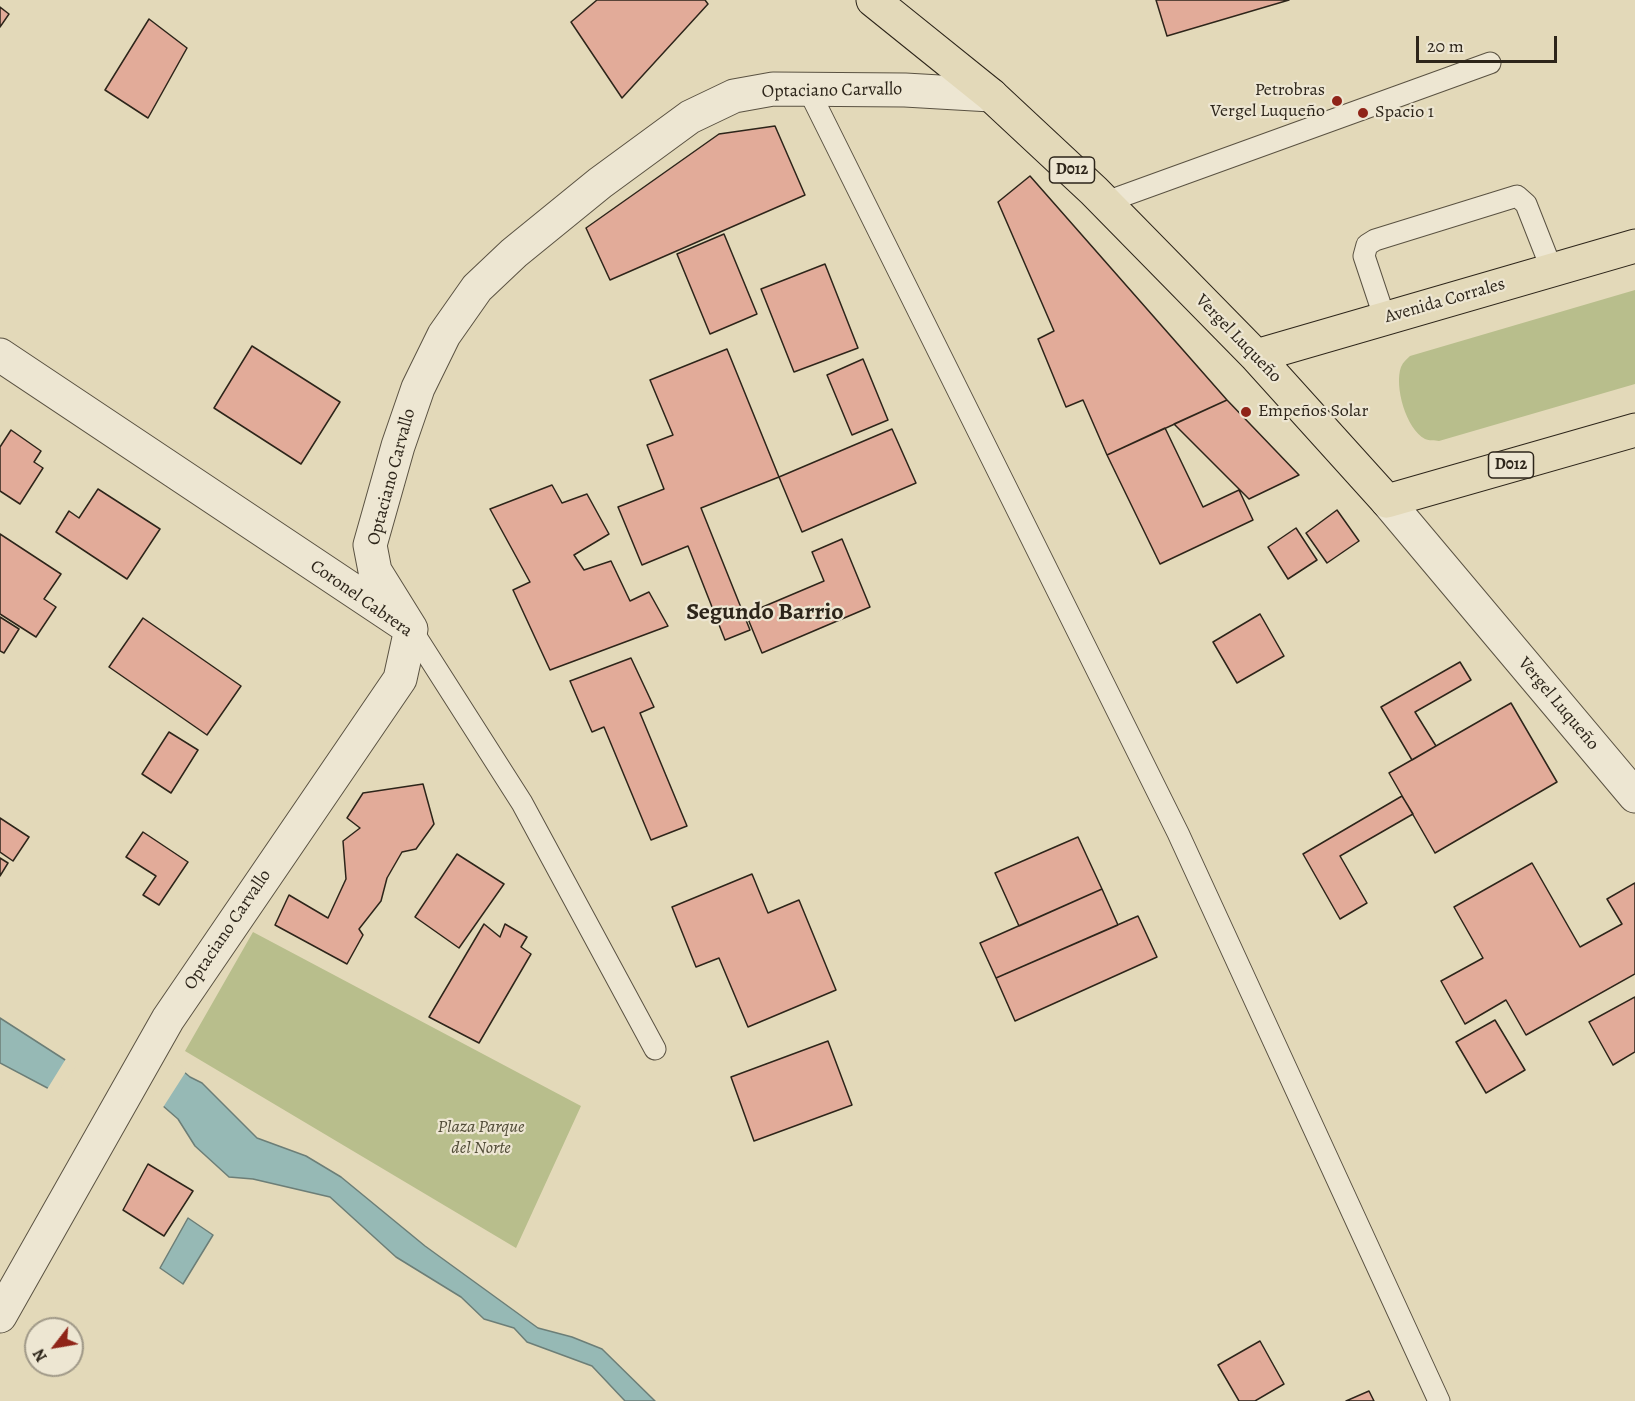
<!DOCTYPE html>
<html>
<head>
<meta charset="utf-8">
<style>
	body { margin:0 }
	#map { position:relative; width:1635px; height:1401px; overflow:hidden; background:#e3d9b9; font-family:Alegreya,serif }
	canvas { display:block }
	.north { position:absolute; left:24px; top:1317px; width:60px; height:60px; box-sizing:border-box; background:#ede6d2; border:2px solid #a09988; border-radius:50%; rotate:239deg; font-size:16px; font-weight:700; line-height:24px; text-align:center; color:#2d251a }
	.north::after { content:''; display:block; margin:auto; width:21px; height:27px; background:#8f2418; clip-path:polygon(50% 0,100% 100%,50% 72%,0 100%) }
	.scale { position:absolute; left:1416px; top:36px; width:141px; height:27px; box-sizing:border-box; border:3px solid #2d251a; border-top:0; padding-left:8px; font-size:18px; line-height:21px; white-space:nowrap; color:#2d251a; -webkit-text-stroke:4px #ede6d2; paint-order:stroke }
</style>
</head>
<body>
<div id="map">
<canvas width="1635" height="1401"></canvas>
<div class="north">N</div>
<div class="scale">20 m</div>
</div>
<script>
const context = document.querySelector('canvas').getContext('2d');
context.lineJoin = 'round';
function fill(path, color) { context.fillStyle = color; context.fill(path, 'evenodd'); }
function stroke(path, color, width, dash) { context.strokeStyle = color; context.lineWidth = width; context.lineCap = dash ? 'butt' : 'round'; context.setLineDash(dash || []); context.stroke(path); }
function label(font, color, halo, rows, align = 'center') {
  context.font = font + ' Alegreya,serif'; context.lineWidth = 4.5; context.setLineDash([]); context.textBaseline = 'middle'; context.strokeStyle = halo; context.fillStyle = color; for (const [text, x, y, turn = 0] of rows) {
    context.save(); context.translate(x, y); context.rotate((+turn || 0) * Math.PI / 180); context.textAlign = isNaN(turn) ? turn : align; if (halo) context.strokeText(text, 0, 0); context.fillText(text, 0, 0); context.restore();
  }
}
fill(new Path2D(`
	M 1635,290 L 1635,384 L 1439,441 C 1435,440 1429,441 1425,439 C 1406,429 1394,386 1401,367 C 1403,362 1407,359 1410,356 Z
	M 253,932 L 581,1106 L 516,1248 L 185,1051 Z`), '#b8be8c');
const water = new Path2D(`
	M 0,1018 L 73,1065 L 55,1092 L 0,1063 Z
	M 177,1066 L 190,1077 L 202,1083 L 257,1138 L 306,1156 L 341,1177 L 425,1246 L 538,1328 L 572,1337 L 602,1349 L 655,1401 L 625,1401 L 592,1366 L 527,1342 L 514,1328 L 484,1319 L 461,1297 L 396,1257 L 330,1197 L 253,1179 L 229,1177 L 195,1146 L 178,1119 L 155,1099 Z
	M 188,1218 L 213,1235 L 183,1284 L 160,1268 Z`);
fill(water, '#96b9b5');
stroke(water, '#6c7e77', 1.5);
fill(new Path2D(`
	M 67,1057 L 75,1062 L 76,1066 L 57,1094 L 54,1095 L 46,1091 Z
	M 175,1063 L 179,1063 L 187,1070 L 162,1109 L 152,1101 L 152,1098 Z`), '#e3d9b9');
const building = new Path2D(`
	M 597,0 L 705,0 L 708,4 L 622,98 L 571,22 Z
	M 1156,0 L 1289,0 L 1167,36 Z
	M 0,7 L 9,14 L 0,27 Z
	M 149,19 L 187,48 L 148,118 L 105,90 Z
	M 775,126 L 805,195 L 610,280 L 586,228 L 719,134 Z
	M 1030,176 L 1227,400 L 1107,455 L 1083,400 L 1066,407 L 1038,339 L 1054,331 L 998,202 Z
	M 724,234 L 757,314 L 710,334 L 677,254 Z
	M 825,264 L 858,348 L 794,372 L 761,289 Z
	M 252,346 L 340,402 L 301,464 L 214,408 Z
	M 727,349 L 779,477 L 701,508 L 750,630 L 725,640 L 688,546 L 642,565 L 618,507 L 664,489 L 647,445 L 673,435 L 650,380 Z
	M 863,359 L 888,420 L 852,435 L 827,375 Z
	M 1227,400 L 1299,475 L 1249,499 L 1174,424 Z
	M 1165,428 L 1203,507 L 1239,490 L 1253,520 L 1160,564 L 1107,455 Z
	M 892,429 L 916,483 L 802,532 L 779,477 Z
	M 11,430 L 41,451 L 34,462 L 43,468 L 20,504 L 0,491 L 0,447 Z
	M 552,485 L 562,503 L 587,494 L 609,534 L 574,555 L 584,570 L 611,561 L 630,601 L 649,592 L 668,626 L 550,670 L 513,590 L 530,582 L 490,509 Z
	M 98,489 L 160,529 L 127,579 L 56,532 L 69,511 L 79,518 Z
	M 1337,510 L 1359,541 L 1327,563 L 1306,533 Z
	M 1296,528 L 1317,560 L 1288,579 L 1268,547 Z
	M 0,534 L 61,574 L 44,599 L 56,607 L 36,637 L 0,614 Z
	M 842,539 L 870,607 L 762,653 L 746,614 L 824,581 L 812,552 Z
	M 1260,614 L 1284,656 L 1237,683 L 1213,642 Z
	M 0,617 L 19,629 L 4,653 L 0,651 Z
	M 143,618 L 241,686 L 207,735 L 109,667 Z
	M 631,658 L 654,707 L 640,713 L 687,826 L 651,840 L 604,727 L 592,732 L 570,681 Z
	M 1460,662 L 1471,680 L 1415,712 L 1436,746 L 1412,760 L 1381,707 Z
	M 1511,703 L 1557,782 L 1435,853 L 1389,773 Z
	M 169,732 L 198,750 L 171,793 L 142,774 Z
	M 423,784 L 434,824 L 416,849 L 402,852 L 387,878 L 381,901 L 359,929 L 363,935 L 347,964 L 275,925 L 289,895 L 328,918 L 346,879 L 343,841 L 360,828 L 347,818 L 363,793 Z
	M 1402,796 L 1413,814 L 1340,856 L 1367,903 L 1340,919 L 1303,854 Z
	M 0,818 L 29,837 L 13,861 L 0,852 Z
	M 143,832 L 188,862 L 159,905 L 143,895 L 156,876 L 126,857 Z
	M 1078,837 L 1102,889 L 1019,926 L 995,873 Z
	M 457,854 L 504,884 L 459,948 L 415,917 Z
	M 0,858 L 8,863 L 0,876 Z
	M 1532,863 L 1580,947 L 1622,924 L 1607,899 L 1635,883 L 1635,974 L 1526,1035 L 1506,1000 L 1465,1024 L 1441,981 L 1483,958 L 1454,907 Z
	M 752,874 L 768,913 L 799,900 L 836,990 L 748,1027 L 719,958 L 696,967 L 672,907 Z
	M 1102,889 L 1118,925 L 996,978 L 980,943 Z
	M 1138,916 L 1157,957 L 1015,1021 L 996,978 Z
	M 484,924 L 500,937 L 505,924 L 527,937 L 521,947 L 531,954 L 479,1043 L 429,1017 Z
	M 1635,997 L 1635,1052 L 1613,1065 L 1589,1022 Z
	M 1495,1020 L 1525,1070 L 1486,1093 L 1456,1042 Z
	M 828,1041 L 852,1105 L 754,1141 L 731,1077 Z
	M 148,1164 L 193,1191 L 164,1236 L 123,1210 Z
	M 1260,1341 L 1284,1384 L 1255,1401 L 1239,1401 L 1218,1365 Z
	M 1369,1391 L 1374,1401 L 1346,1401 Z`);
fill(building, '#e2ab99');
stroke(building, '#2d251a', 1.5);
const lane = new Path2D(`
	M 808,89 L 1178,833 L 1439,1401
	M 1106,202 L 1490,63
	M 1385,319 L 1364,256 L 1367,245 L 1375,240 L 1517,196 L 1526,204 L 1552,270
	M 411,629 L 522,803 L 655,1049`);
const street = new Path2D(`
	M 0,355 L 402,623
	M 1387,501 L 1635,796
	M 0,1316 L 168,1019 L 400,679 L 411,629 L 375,571 L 370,545 L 398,446 L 418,388 L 444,335 L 477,288 L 514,253 L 600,183 L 690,117 L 734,96 L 773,89 L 905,90 L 991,95`);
const primary = new Path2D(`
	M 873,0 L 991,95 L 1094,191 L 1256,356 L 1387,501 L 1635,430
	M 1256,356 L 1635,246`);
stroke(lane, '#5a5242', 23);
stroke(street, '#5a5242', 35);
stroke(primary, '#2d251a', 35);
stroke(lane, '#ede6d2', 21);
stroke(street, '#ede6d2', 33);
stroke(primary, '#e3d9b9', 33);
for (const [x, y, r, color] of [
	[1337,101,6,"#8f2418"],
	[1363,113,6,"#8f2418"],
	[1246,412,6,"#8f2418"]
]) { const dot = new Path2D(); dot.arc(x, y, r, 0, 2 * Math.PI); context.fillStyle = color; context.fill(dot); stroke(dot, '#ede6d2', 2); }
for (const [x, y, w] of [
	[1072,170,45],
	[1511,465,45]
]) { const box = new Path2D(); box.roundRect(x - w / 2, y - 13, w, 26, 4.5); context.fillStyle = '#ede6d2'; context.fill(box); stroke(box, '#2d251a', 1.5); }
label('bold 16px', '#2d251a', null, [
	["D012",1072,170],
	["D012",1511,465]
]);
label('18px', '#2d251a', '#ede6d2', [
	["Optaciano Carvallo",832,91,-1],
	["Avenida Corrales",1445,301,-16],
	["Vergel Luqueño",1238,339,46],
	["Optaciano Carvallo",392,477,-75],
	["Coronel Cabrera",361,599,35],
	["Vergel Luqueño",1558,704,50],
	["Optaciano Carvallo",228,930,-56]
]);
label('18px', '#2d251a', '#ede6d2', [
	["Petrobras",1325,91,"right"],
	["Vergel Luqueño",1325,112,"right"],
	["Spacio 1",1375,113],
	["Empeños Solar",1258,412]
], 'left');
label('italic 18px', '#504b36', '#ede6d2', [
	["Plaza Parque",481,1128],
	["del Norte",481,1149]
]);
label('bold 24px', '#2d251a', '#ede6d2', [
	["Segundo Barrio",765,613]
]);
</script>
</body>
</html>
